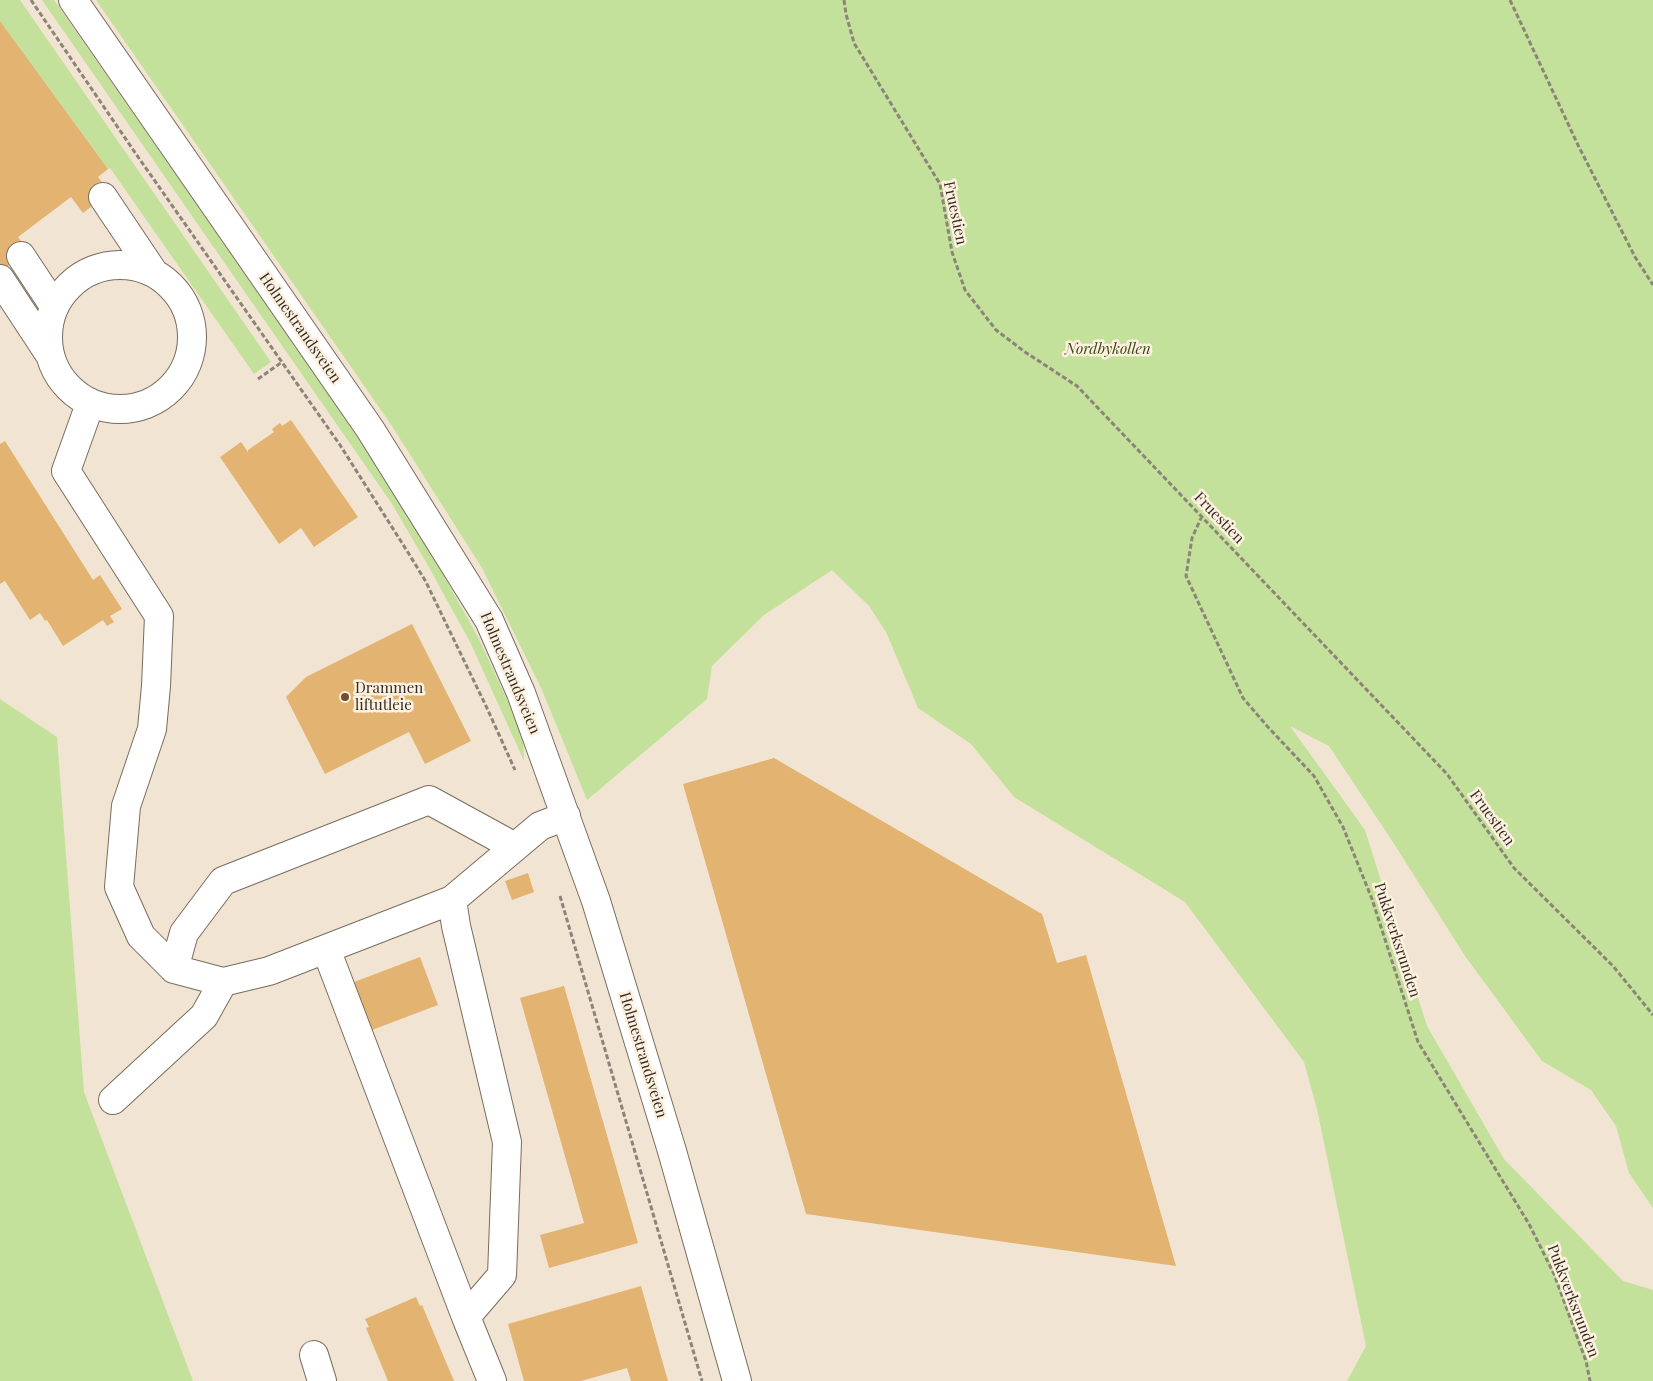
<!DOCTYPE html>
<html>
<head>
<meta charset="utf-8">
<style>
	body { margin:0 }
	canvas { display:block; background:#f2e4d3 }
</style>
</head>
<body>
<canvas width="1653" height="1381"></canvas>
<script>
const context = document.querySelector('canvas').getContext('2d');
context.lineJoin = 'round';
function fill(path, color) { context.fillStyle = color; context.fill(path, 'evenodd'); }
function stroke(path, color, width, dash) { context.strokeStyle = color; context.lineWidth = width; context.lineCap = dash ? 'butt' : 'round'; context.setLineDash(dash || []); context.stroke(path); }
function label(font, color, halo, rows, align = 'center') {
  context.font = font + ' "Playfair Display",serif'; context.lineWidth = 5; context.setLineDash([]); context.textBaseline = 'middle'; context.strokeStyle = halo; context.fillStyle = color; for (const [text, x, y, turn = 0] of rows) {
    context.save(); context.translate(x, y); context.rotate((+turn || 0) * Math.PI / 180); context.textAlign = isNaN(turn) ? turn : align; if (halo) context.strokeText(text, 0, 0); context.fillText(text, 0, 0); context.restore();
  }
}
fill(new Path2D(`
	M 0,0 L 20,0 L 271,362 L 254,374 L 110,168 L 108,169 L 0,21 Z
	M 42,0 L 54,0 L 313,371 L 399,499 L 435,560 L 479,639 L 523,734 L 524,761 L 470,642 L 426,562 L 392,504 Z
	M 96,0 L 1653,0 L 1653,1208 L 1629,1173 L 1616,1126 L 1591,1090 L 1542,1061 L 1465,956 L 1391,839 L 1329,746 L 1290,726 L 1365,830 L 1427,1026 L 1504,1159 L 1623,1281 L 1653,1290 L 1653,1381 L 1347,1381 L 1366,1346 L 1317,1109 L 1304,1062 L 1185,902 L 1014,797 L 971,744 L 918,708 L 886,632 L 869,606 L 832,570 L 764,615 L 712,666 L 707,699 L 587,800 L 542,690 L 482,568 L 390,423 Z
	M 0,699 L 57,737 L 84,1092 L 193,1381 L 0,1381 Z`), '#c4e19b');
fill(new Path2D(`
	M 0,21 L 108,169 L 98,177 L 110,192 L 83,213 L 71,197 L 18,237 L 28,251 L 0,272 Z
	M 291,420 L 358,517 L 314,547 L 301,528 L 279,544 L 220,457 L 241,442 L 248,452 L 248,450 L 274,432 L 272,429 L 280,423 L 282,426 Z
	M 5,441 L 93,580 L 100,575 L 122,609 L 110,616 L 114,622 L 107,626 L 103,620 L 63,646 L 47,620 L 45,621 L 40,613 L 30,620 L 5,581 L 0,584 L 0,444 Z
	M 412,624 L 471,741 L 425,764 L 409,732 L 325,774 L 286,697 L 306,677 Z
	M 774,758 L 1042,914 L 1057,963 L 1086,955 L 1176,1266 L 806,1214 L 683,784 Z
	M 528,873 L 534,892 L 512,900 L 505,881 Z
	M 420,957 L 438,1005 L 372,1030 L 354,982 Z
	M 564,986 L 638,1243 L 549,1268 L 540,1235 L 584,1223 L 520,998 Z
	M 641,1286 L 668,1381 L 631,1381 L 627,1368 L 581,1381 L 524,1381 L 508,1324 Z
	M 416,1297 L 420,1306 L 422,1305 L 454,1381 L 388,1381 L 366,1328 L 369,1327 L 365,1319 Z`), '#e3b371');
const minor = new Path2D(`
	M 103,197 L 154,273
	M 21,256 L 54,306
	M48 337a72 72 0 1 1 144 0a72 72 0 1 1-144 0Z
	M 0,279 L 48,352
	M 90,404 L 66,471 L 159,616 L 156,686 L 152,729 L 126,806 L 119,887 L 141,936 L 174,969 L 223,982 L 269,971 L 452,900 L 540,826 L 566,816
	M 452,900 L 456,926 L 507,1142 L 502,1275 L 466,1317
	M 326,949 L 466,1317 L 492,1381
	M 174,969 L 184,933 L 223,881 L 429,800 L 515,847
	M 113,1100 L 204,1016 L 223,982
	M 314,1355 L 322,1381`);
const major = new Path2D(`
	M 73,0 L 370,429 L 489,620 L 521,693 L 596,901 L 672,1151 L 737,1381`);
stroke(minor, '#786d5d', 30);
stroke(major, '#786d5d', 30);
stroke(new Path2D(`
	M 31,0 L 136,154 L 340,445 L 409,554 L 426,582 L 486,706 L 515,770
	M 844,0 L 846,14 L 854,43 L 940,184 L 952,252 L 965,290 L 996,330 L 1025,352 L 1077,386 L 1447,774 L 1514,868 L 1613,966 L 1653,1015
	M 1510,0 L 1578,145 L 1635,257 L 1653,285
	M 258,379 L 282,362
	M 1202,516 L 1192,538 L 1186,576 L 1243,698 L 1267,726 L 1314,776 L 1343,827 L 1372,899 L 1418,1042 L 1529,1224 L 1554,1274 L 1586,1361 L 1590,1381
	M 560,896 L 702,1381`), '#8d8478', 3, [5, 2.5]);
stroke(minor, '#fff', 28);
stroke(major, '#fff', 28);
for (const [x, y, r, color] of [
	[345,697,5,"#744f2a"]
]) { const dot = new Path2D(); dot.arc(x, y, r, 0, 2 * Math.PI); context.fillStyle = color; context.fill(dot); stroke(dot, '#fff1e0', 2); }
label('15px', '#302b24', '#fff1e0', [
	["Fruestien",955,213,78],
	["Holmestrandsveien",300,328,55],
	["Fruestien",1219,518,46],
	["Holmestrandsveien",510,673,67],
	["Fruestien",1492,818,54],
	["Pukkverksrunden",1397,940,72],
	["Holmestrandsveien",643,1055,73],
	["Pukkverksrunden",1573,1301,69]
]);
label('italic 15px', '#364916', '#fff1e0', [
	["Nordbykollen",1108,349]
]);
label('15px', '#302b24', '#fff1e0', [
	["Drammen",355,688],
	["liftutleie",355,705]
], 'left');
</script>
</body>
</html>
